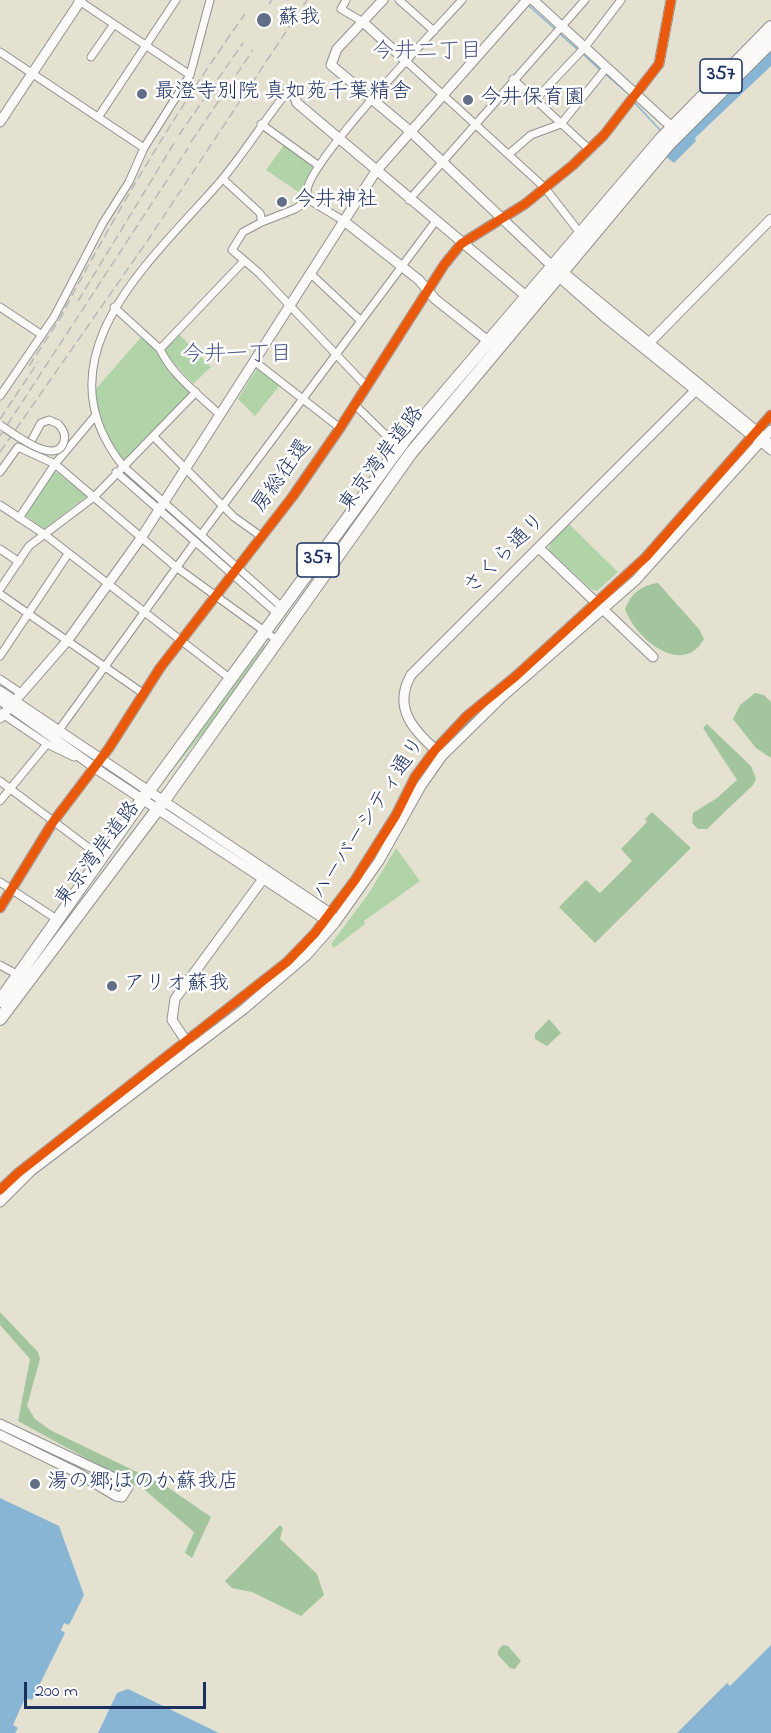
<!DOCTYPE html>
<html>
<head>
<meta charset="utf-8">
<style>
	body { margin:0 }
	#map { position:relative; width:771px; height:1733px; overflow:hidden; background:#e5e1d1; font-family:"Indie Flower",sans-serif }
	canvas { display:block }
	.scale { position:absolute; left:24px; top:1682px; width:182px; height:27px; box-sizing:border-box; border:3px solid #1b2f5e; border-top:0; padding-left:8px; font-size:18px; line-height:21px; white-space:nowrap; color:#1b2f5e; -webkit-text-stroke:4px #fff; paint-order:stroke }
</style>
</head>
<body>
<div id="map">
<canvas width="771" height="1733"></canvas>
<div class="scale">200 m</div>
</div>
<script>
const context = document.querySelector('canvas').getContext('2d');
context.lineJoin = 'round';
function fill(path, color) { context.fillStyle = color; context.fill(path, 'evenodd'); }
function stroke(path, color, width, dash) { context.strokeStyle = color; context.lineWidth = width; context.lineCap = dash ? 'butt' : 'round'; context.setLineDash(dash || []); context.stroke(path); }
function label(font, color, halo, rows, align = 'center') {
  context.font = font + ' "Indie Flower","Klee One",sans-serif'; context.lineWidth = 5; context.setLineDash([]); context.textBaseline = 'middle'; context.strokeStyle = halo; context.fillStyle = color; for (const [text, x, y, turn = 0] of rows) {
    context.save(); context.translate(x, y); context.rotate((+turn || 0) * Math.PI / 180); context.textAlign = isNaN(turn) ? turn : align; if (halo) context.strokeText(text, 0, 0); context.fillText(text, 0, 0); context.restore();
  }
}
fill(new Path2D(`
	M 284,145 L 314,165 L 300,193 L 266,170 Z
	M 178,333 L 211,367 L 193,384 L 164,352 L 164,348 Z
	M 143,335 L 194,392 L 125,459 L 120,459 L 101,427 L 95,390 Z
	M 258,367 L 280,385 L 255,416 L 238,399 Z
	M 55,471 L 87,496 L 44,529 L 25,515 Z
	M 569,524 L 618,572 L 597,591 L 591,589 L 549,550 L 550,543 Z
	M 264,645 L 267,647 L 232,698 L 167,777 Z
	M 396,848 L 420,881 L 364,921 L 365,924 L 334,948 L 331,944 L 369,893 Z`), '#b0d4a7');
fill(new Path2D(`
	M 658,583 L 699,629 L 704,639 C 682,678 635,638 625,609 C 632,593 640,586 658,583 Z
	M 755,693 L 764,695 L 771,702 L 771,758 L 756,748 L 733,719 L 740,705 Z
	M 707,724 L 751,766 L 756,779 L 753,785 L 707,829 L 698,829 L 692,823 L 693,813 L 717,798 L 737,780 L 703,728 Z
	M 652,812 L 691,848 L 595,943 L 559,907 L 586,880 L 600,893 L 632,861 L 621,849 L 647,822 L 645,819 Z
	M 549,1019 L 561,1033 L 547,1046 L 535,1039 L 535,1034 Z
	M 0,1312 L 38,1352 L 40,1359 L 27,1406 L 35,1419 L 50,1430 L 166,1486 L 211,1517 L 192,1558 L 185,1553 L 194,1532 L 146,1491 L 18,1421 L 30,1359 L 0,1325 Z
	M 280,1525 L 283,1528 L 280,1539 L 317,1574 L 324,1595 L 301,1616 L 252,1592 L 232,1588 L 225,1581 Z
	M 503,1645 L 508,1646 L 521,1661 L 515,1669 L 510,1668 L 498,1655 L 498,1650 Z`), '#a2c59d');
fill(new Path2D(`
	M 771,46 L 771,66 L 695,138 L 696,141 L 674,163 L 664,155 Z
	M 0,1498 L 59,1526 L 84,1595 L 69,1625 L 64,1623 L 61,1630 L 65,1633 L 32,1700 L 25,1698 L 13,1725 L 18,1728 L 15,1733 L 0,1733 Z
	M 771,1645 L 771,1733 L 677,1733 L 727,1683 L 730,1686 Z
	M 128,1689 L 219,1733 L 98,1733 L 117,1693 Z`), '#88b5d3');
stroke(new Path2D(`
	M 528,5 L 556,30
	M 559,33 L 578,50
	M 582,53 L 600,70
	M 604,73 L 630,95
	M 634,102 L 661,131`), '#88b5d3', 1.5);
const street = new Path2D(`
	M 78,0 L 190,75
	M 346,0 L 341,9 L 363,22
	M 399,0 L 434,31
	M 0,52 L 144,148
	M 91,57 L 114,24
	M 407,62 L 545,188 L 580,233
	M 513,79 L 590,150
	M 535,100 L 585,47 L 621,0
	M 99,116 L 176,0
	M 261,124 L 319,166
	M 509,154 L 531,135 L 561,124 L 607,67
	M 223,179 L 260,213 L 262,222 L 243,232 L 232,250 L 259,273 L 367,387
	M 409,200 L 585,0
	M 344,221 L 309,200 C 308,197 307,194 307,191 C 309,161 435,30 462,0
	M 262,222 L 295,209 L 309,200
	M 310,273 L 360,320
	M 0,307 L 42,335
	M 114,307 L 160,349 C 171,374 200,396 220,415
	M 160,349 L 244,261
	M 254,361 L 340,428
	M 0,396 L 54,317 L 103,223 L 129,182 L 144,148 L 190,75 L 210,0
	M 355,405 L 399,448
	M 153,436 L 234,517 L 262,537
	M 764,438 L 771,443
	M 760,442 L 771,451
	M 28,447 L 41,423 L 49,420 L 58,424
	M 0,472 L 18,447 L 55,464 L 176,567 L 278,641
	M 116,472 L 279,615
	M 0,505 L 44,534 L 232,680
	M 19,518 L 55,464 L 96,415
	M 201,535 L 435,222
	M 0,549 L 19,562
	M 0,589 L 29,546 L 94,497 L 196,392
	M 0,594 L 144,694
	M 283,608 L 123,466 C 36,357 151,261 219,183 C 243,155 263,122 287,92
	M 0,656 L 68,554
	M 0,679 L 22,694
	M 1,713 L 47,744 L 74,757
	M 59,730 L 195,542
	M 0,781 L 101,857
	M 0,801 L 47,744
	M 0,882 L 58,920
	M 0,965 L 18,975`);
const secondary = new Path2D(`
	M 383,0 L 337,49 L 331,65 L 410,131 L 552,266 L 557,275 L 606,318 L 756,439
	M 533,0 L 675,130
	M 363,22 L 407,62
	M 294,95 L 297,103 L 526,296
	M 0,122 L 81,0
	M 344,221 L 419,280 L 435,299 L 488,341
	M 558,268 L 760,434
	M 649,343 L 771,219
	M 539,548 L 653,657
	M 0,691 L 330,913 L 333,918
	M 0,700 L 104,774 L 329,922
	M 0,718 L 68,640 L 141,538 L 376,171 L 527,0
	M 438,752 C 414,731 392,708 411,675 L 695,391
	M 0,908 L 53,822 L 109,748 L 160,668 L 293,496 L 340,428 L 444,265 L 461,244 L 525,204 L 573,165 L 604,135 L 659,64 L 671,0
	M 188,1044 L 172,1020 L 175,999 L 263,879
	M 0,1190 L 18,1173 L 287,962 L 315,933 L 355,880 L 396,815 L 415,777 L 435,750 L 467,716 L 516,676 L 646,557 L 771,415
	M 0,1202 L 31,1171 L 244,1009 L 307,955 L 335,923 L 379,861 L 421,786 L 442,756 L 502,697 L 636,580 L 771,430
	M 0,1424 L 123,1482 L 128,1487 L 122,1497 L 116,1496 L 78,1473 L 0,1435`);
const highway = new Path2D(`
	M 0,1001 L 142,800 L 407,437 L 661,139 L 771,27
	M 0,1019 L 157,810 L 411,453 L 669,144 L 771,42`);
stroke(street, '#909191', 9);
stroke(secondary, '#909191', 11);
stroke(highway, '#909191', 14);
stroke(street, '#fbfaf8', 7);
stroke(secondary, '#fbfaf8', 9);
stroke(highway, '#fbfaf8', 12);
stroke(new Path2D(`
	M 269,4 L 272,0
	M 280,12 L 288,0
	M 179,135 L 243,43
	M 191,142 L 253,50
	M 78,301 L 176,140
	M 59,320 C 115,214 175,112 245,14
	M 29,366 L 63,314
	M 0,419 L 38,362
	M 0,436 L 188,148
	M 0,452 L 148,240 L 307,0`), '#b5b7ba', 1.5, [9, 4.5]);
const streetBridge = new Path2D(`
	M 0,425 C 13,433 57,468 64,441 C 66,434 63,429 58,424`);
stroke(streetBridge, '#909191', 9, []);
stroke(streetBridge, '#fbfaf8', 7);
stroke(new Path2D(`
	M 0,908 L 53,822 L 109,748 L 160,668 L 293,496 L 340,428 L 444,265 L 461,244 L 525,204 L 573,165 L 604,135 L 659,64 L 671,0
	M 0,1190 L 18,1173 L 287,962 L 315,933 L 355,880 L 396,815 L 415,777 L 435,750 L 467,716 L 516,676 L 646,557 L 771,415`), '#e8590c', 9);
for (const [x, y, r, color] of [
	[264,20,8,"#626d86"],
	[142,94,6,"#626d86"],
	[468,100,6,"#626d86"],
	[282,202,6,"#626d86"],
	[112,986,6,"#626d86"],
	[35,1484,6,"#626d86"]
]) { const dot = new Path2D(); dot.arc(x, y, r, 0, 2 * Math.PI); context.fillStyle = color; context.fill(dot); stroke(dot, '#fff', 2); }
for (const [x, y, w] of [
	[721,76,42],
	[318,560,42]
]) { const box = new Path2D(); box.roundRect(x - w / 2, y - 17, w, 34, 4.5); context.fillStyle = '#fff'; context.fill(box); stroke(box, '#1b2f5e', 1.5); }
label('bold 20px', '#1b2f5e', null, [
	["357",721,76],
	["357",318,560]
]);
label('21px', '#1b2f5e', '#fff', [
	["蘇我",278,20],
	["最澄寺別院 真如苑千葉精舎",154,94],
	["今井保育園",480,100],
	["今井神社",294,202],
	["アリオ蘇我",124,986],
	["湯の郷;ほのか蘇我店",47,1484]
], 'left');
label('21px', '#1b2f5e', '#fff', [
	["東京湾岸道路",383,460,-53],
	["房総往還",283,477,-54],
	["さくら通り",506,555,-45],
	["ハーバーシティ通り",370,819,-57],
	["東京湾岸道路",99,855,-53]
]);
label('22px', '#4d5787', '#fff', [
	["今井二丁目",427,53],
	["今井一丁目",237,356]
]);
</script>
</body>
</html>
